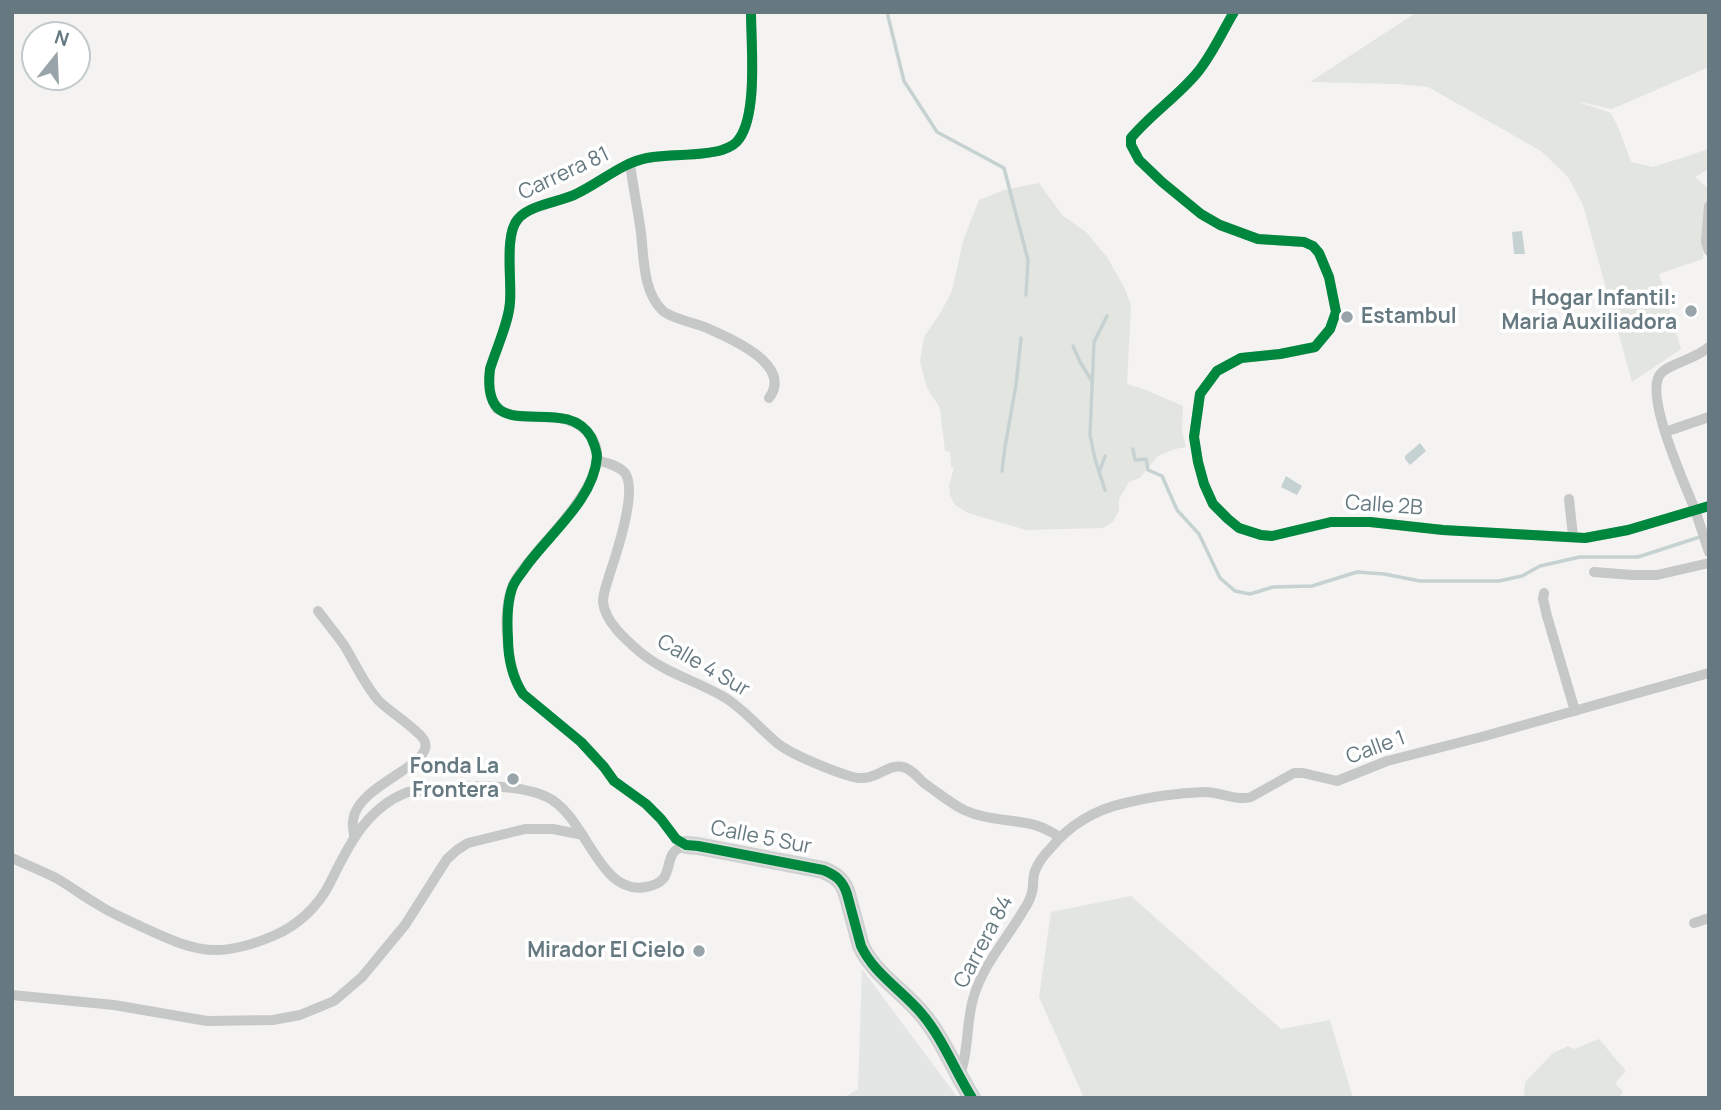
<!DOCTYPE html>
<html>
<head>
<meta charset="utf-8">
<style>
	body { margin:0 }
	#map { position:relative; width:1721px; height:1110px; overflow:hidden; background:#f4f3f2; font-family:Manrope,sans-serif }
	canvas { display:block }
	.frame { position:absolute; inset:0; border:14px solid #667981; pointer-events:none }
	.north { position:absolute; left:21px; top:21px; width:70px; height:70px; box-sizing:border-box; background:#fff; border:2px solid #c2c9cd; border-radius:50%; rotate:18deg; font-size:19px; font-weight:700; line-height:28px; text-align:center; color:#667981 }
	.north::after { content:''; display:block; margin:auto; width:24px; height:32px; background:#98a4a9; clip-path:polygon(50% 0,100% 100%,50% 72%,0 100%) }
</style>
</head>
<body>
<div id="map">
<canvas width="1721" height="1110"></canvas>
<div class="frame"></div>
<div class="north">N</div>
</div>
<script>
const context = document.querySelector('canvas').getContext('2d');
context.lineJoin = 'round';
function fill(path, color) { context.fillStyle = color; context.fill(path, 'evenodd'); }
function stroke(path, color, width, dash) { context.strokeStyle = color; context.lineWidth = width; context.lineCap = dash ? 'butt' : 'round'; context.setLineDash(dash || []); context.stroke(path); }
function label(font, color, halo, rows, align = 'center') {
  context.font = font + ' Manrope,sans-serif'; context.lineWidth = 7; context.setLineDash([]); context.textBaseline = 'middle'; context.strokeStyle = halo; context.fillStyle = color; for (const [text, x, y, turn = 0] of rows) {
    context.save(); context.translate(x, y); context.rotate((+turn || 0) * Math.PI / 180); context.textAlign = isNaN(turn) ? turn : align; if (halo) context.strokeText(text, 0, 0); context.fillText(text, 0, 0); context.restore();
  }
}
fill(new Path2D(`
	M 862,969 L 958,1098 L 843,1098 L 858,1089 Z`), '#e4e5e5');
fill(new Path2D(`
	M 1417,12 L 1709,12 L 1709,67 L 1612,109 L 1575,101 L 1611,113 L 1618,127 L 1631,162 L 1653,167 L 1709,149 L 1709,169 L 1695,177 L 1709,189 L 1709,205 L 1703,259 L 1659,274 L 1681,349 L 1632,382 L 1583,205 L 1568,177 L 1541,151 L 1428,87 L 1397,84 L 1310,82 Z
	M 1039,183 L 1062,215 L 1086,232 L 1107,257 L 1124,287 L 1131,305 L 1127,384 L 1146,390 L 1183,406 L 1182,431 L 1186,447 L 1175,449 L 1158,456 L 1140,478 L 1129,482 L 1119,499 L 1119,510 L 1113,522 L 1103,528 L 1026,530 L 968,513 L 955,505 L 950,496 L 949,485 L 954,468 L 951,467 L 950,452 L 945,451 L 940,408 L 927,388 L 920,362 L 924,337 L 941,312 L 952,291 L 963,241 L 979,200 L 1004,190 Z
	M 1131,896 L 1281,1029 L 1330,1020 L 1353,1098 L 1084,1098 L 1039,997 L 1051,912 Z
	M 1599,1039 L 1626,1071 L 1615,1083 L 1623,1092 L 1619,1098 L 1526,1098 L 1524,1095 L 1525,1082 L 1553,1053 L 1568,1046 L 1574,1049 Z`), '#e3e5e0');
fill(new Path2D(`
	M 1522,231 L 1525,254 L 1514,254 L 1512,232 Z
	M 1420,443 L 1426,451 L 1410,465 L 1405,459 L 1405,456 Z
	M 1286,476 L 1302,486 L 1297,495 L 1281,487 Z`), '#c6d1d2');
stroke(new Path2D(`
	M 887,12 L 904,81 L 937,132 L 1004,168 L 1028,260 L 1026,295
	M 1073,346 L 1080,362 L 1092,381
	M 1133,449 L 1135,460 L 1146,459 L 1148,470 L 1162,476 L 1177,510 L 1199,534 L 1220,578 L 1235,591 L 1250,594 L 1273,587 L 1312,586 L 1357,572 L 1384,574 L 1420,581 L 1499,581 L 1522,576 L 1540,566 L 1580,557 L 1638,557 L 1709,534
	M 1100,470 L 1105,456
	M 1002,471 L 1005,447 L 1016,385 L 1021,338
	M 1105,490 L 1095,459 L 1090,435 L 1094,342 L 1107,316`), '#c6d1d2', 3.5);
const secondary = new Path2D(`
	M 686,845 L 698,846 L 823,870 C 836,875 843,881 847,894 L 861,946 C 874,974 903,991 922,1014 C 943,1039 955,1071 972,1098`);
stroke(secondary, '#cfd0d0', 18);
stroke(new Path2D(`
	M 1234,12 C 1222,32 1212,55 1197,73 C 1177,97 1151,114 1131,138 L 1131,145 L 1139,160 L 1162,182 L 1201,214 L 1220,225 L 1258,239 L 1304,242 L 1313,246 L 1319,253 L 1329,277 L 1336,312 L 1330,329 L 1315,347 L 1280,354 L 1241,358 L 1217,371 L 1200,394 L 1194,437 L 1198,462 L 1204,484 L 1213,504 L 1228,519 L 1239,528 L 1261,535 L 1272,536 L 1331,522 L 1370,522 L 1443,530 L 1585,538 L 1628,530 L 1709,506
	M 630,164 C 633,187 638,210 641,233 C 644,259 643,291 662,310 C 670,318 695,323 707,328 C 730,338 794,365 769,398
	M 1709,206 L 1706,242 L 1709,251
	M 1709,347 C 1695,360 1665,364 1659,376 C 1646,400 1685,484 1695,510 C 1700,524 1704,538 1709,552
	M 1665,432 L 1709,417
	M 597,460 C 606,463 618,465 625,473 C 638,491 616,555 609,576 C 607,584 603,593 603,602 C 605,622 626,640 640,652 C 665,673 697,681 724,697 C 744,709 758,727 776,742 C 789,754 835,772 853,777 C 875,783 887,763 903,767 C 912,769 918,778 924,783 C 937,792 950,803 964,810 C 986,820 1008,819 1031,824 C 1042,826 1051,832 1060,837
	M 1569,499 L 1573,536
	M 1594,572 L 1632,575 L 1657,575 L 1709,563
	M 1544,593 L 1543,599 L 1547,616 L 1575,711
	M 318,611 C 327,623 336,634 344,645 C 355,663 364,684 378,700 C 387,710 422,732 425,742 C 433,766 358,784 353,820 C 352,826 354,831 354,836
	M 686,845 L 676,839 L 661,819 L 646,804 L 614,781 L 604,767 L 581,742 L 523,694 C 507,670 501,613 513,585 C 529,549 633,470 584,429 C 565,412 540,419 517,416 C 511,415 504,412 497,409 C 489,397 488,383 490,369 C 496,349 509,322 510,302 C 512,282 504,234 518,219 C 529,205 560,202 576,194 C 600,183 621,163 647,158 C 672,153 698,157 722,150 C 728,148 736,144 739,139 C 758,113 751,44 751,12
	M 12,858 C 27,865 42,871 56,878 C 70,886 83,896 97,904 C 110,913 126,919 140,926 C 164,937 189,950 216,950 C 236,950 254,944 273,936 C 297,926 318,907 330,883 C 348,846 367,807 408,792 C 447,787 511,780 547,797 C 587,816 598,896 646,887 C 681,881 657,853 686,845
	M 1694,923 L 1709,918
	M 12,995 L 114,1005 L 207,1021 L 273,1020 L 300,1015 L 334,1001 L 362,977 L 405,925 L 447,859 L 457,850 L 468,843 L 525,829 L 553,829 L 583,835
	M 959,1077 C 969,1052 966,1024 973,999 C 982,966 1006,940 1023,911 C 1028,904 1032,895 1033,887 C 1033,881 1033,876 1035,871 C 1038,863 1044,855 1050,849 C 1070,824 1094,810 1125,803 C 1150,797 1179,793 1204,792 C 1221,792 1235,801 1251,797 L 1294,773 L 1303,773 L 1337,781 L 1387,761 L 1485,736 L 1709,673`), '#c6c8c8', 10);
stroke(secondary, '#dcddde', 14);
stroke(new Path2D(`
	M 751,12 C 751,44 758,113 739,139 C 736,144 728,148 722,150 C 698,157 672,153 647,158 C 621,163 600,183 576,194 C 560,202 529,205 518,219 C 504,234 512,282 510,302 C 509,322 496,349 490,369 C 480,452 564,390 591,437 C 594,444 597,450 597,457 C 594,500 548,535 525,568 C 522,573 516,579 513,586 C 507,601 507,622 508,638 C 508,658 512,677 523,694 L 581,742 L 604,767 L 614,781 L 646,804 L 661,819 L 676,839 L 686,845 L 698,846 L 823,870 C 836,875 843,881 847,894 L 861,946 C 874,974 903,991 922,1014 C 943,1039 955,1071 972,1098
	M 1234,12 C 1222,32 1212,55 1197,73 C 1177,97 1151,114 1131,138 L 1131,145 L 1139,160 L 1162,182 L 1201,214 L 1220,225 L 1258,239 L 1304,242 L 1313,246 L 1319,253 L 1329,277 L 1336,312 L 1330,329 L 1315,347 L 1280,354 L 1241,358 L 1217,371 L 1200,394 L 1194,437 L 1198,462 L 1204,484 L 1213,504 L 1228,519 L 1239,528 L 1261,535 L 1272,536 L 1331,522 L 1370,522 L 1443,530 L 1585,538 L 1628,530 L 1709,506`), '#00873e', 10);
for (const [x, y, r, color] of [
	[1691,311,7,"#98a4a9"],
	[1347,317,7,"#98a4a9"],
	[513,779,7,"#98a4a9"],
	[699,951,7,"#98a4a9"]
]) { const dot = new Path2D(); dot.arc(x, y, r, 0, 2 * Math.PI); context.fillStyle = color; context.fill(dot); stroke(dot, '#fff', 2.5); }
label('21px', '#667981', '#fff', [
	["Carrera 81",564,174,-25],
	["Calle 2B",1384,506,4],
	["Calle 4 Sur",703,666,30],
	["Calle 1",1376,748,-20],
	["Calle 5 Sur",761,838,11],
	["Carrera 84",984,942,-62]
]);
label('bold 21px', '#667981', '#fff', [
	["Hogar Infantil:",1677,299],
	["Maria Auxiliadora",1677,323],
	["Estambul",1361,317,"left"],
	["Fonda La",499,767],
	["Frontera",499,791],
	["Mirador El Cielo",685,951]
], 'right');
</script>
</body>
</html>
